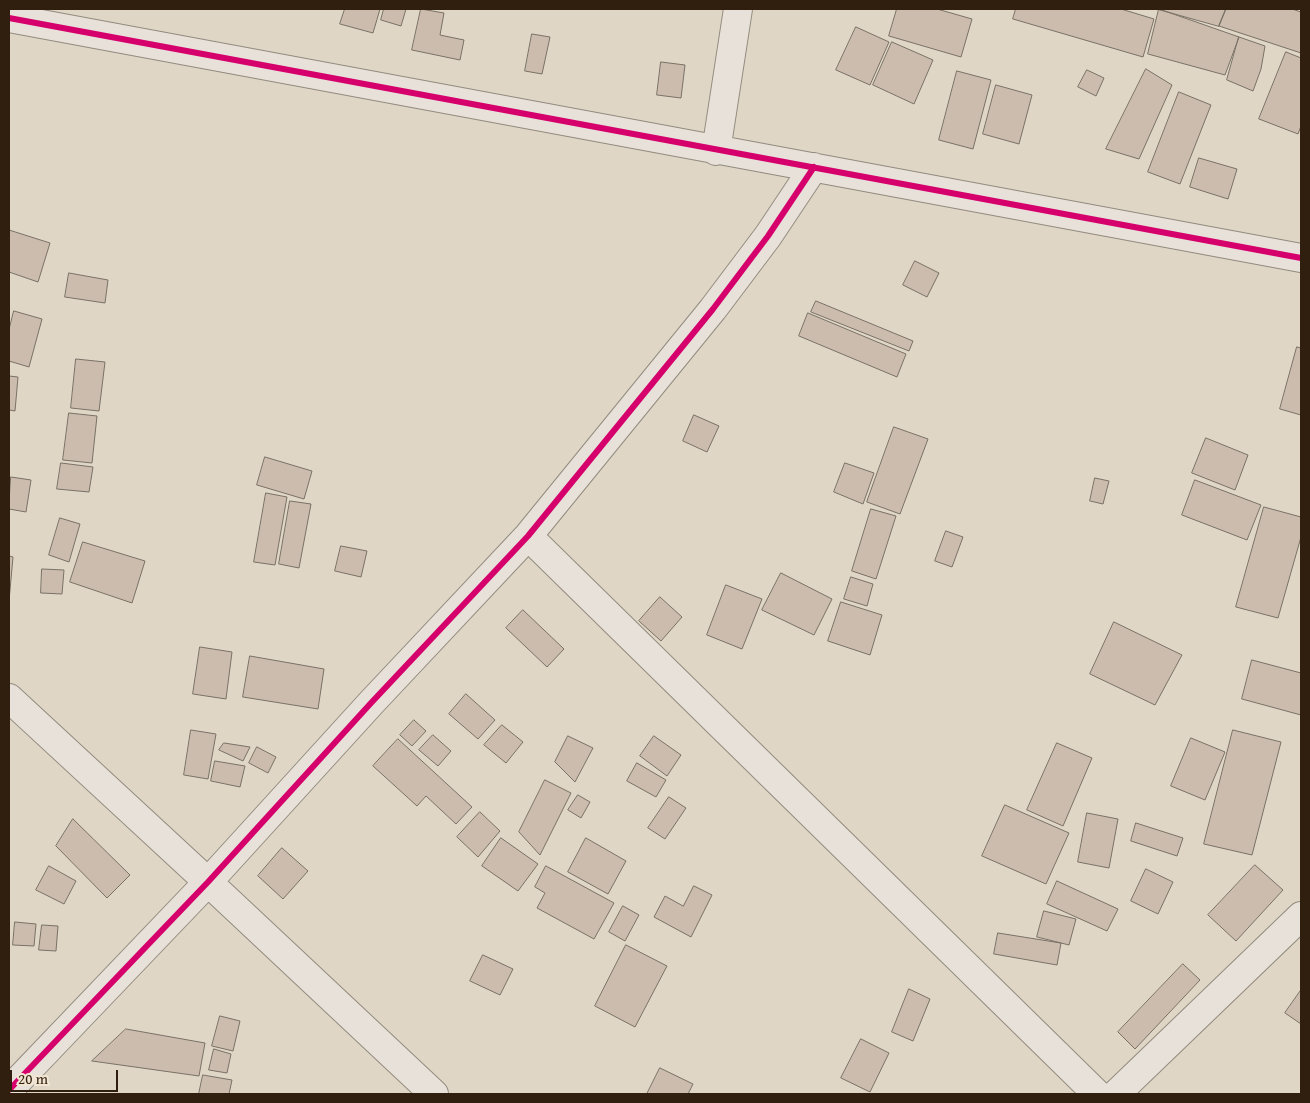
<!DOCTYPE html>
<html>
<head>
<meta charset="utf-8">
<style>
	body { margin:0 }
	#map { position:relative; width:1310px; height:1103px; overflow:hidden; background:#e0d6c5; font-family:"Gentium Book Plus",serif }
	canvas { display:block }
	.frame { position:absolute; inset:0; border:10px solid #301f0e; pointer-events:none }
	.scale { position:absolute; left:10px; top:1070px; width:108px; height:22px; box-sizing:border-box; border:2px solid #301f0e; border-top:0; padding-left:6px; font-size:15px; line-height:18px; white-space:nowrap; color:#301f0e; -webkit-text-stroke:4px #f2e6d2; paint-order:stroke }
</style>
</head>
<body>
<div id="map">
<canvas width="1310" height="1103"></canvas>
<div class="frame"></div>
<div class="scale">20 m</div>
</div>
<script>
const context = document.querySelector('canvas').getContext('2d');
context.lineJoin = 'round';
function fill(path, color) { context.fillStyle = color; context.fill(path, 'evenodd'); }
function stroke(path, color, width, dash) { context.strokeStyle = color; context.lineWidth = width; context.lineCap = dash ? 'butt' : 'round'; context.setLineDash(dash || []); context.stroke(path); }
const building = new Path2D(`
	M 345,9 L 380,9 L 373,33 L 340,24 Z
	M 384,9 L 406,9 L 401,26 L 381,20 Z
	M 421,9 L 444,13 L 440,35 L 464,40 L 460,60 L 412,50 Z
	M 897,9 L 937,9 L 972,19 L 961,57 L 889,36 Z
	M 1016,9 L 1121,9 L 1154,19 L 1143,57 L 1013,19 Z
	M 1157,9 L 1226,9 L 1219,26 Z
	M 1159,9 L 1239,37 L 1225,75 L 1148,54 Z
	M 1226,9 L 1292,9 L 1301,12 L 1301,53 L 1219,26 Z
	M 856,27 L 889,42 L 870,85 L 836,70 Z
	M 532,34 L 550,37 L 542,74 L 525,71 Z
	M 1239,37 L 1265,46 L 1261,69 L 1253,91 L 1227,80 Z
	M 892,42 L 933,60 L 914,104 L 873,85 Z
	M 1286,52 L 1301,58 L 1301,126 L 1298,134 L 1259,119 Z
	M 661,62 L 685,65 L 681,98 L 657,95 Z
	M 1146,69 L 1172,85 L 1139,159 L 1106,149 Z
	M 1087,70 L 1104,78 L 1096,96 L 1078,87 Z
	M 957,71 L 991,80 L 973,149 L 939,140 Z
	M 996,85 L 1032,95 L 1019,144 L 983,134 Z
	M 1179,92 L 1211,105 L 1180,184 L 1148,172 Z
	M 1199,158 L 1237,169 L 1228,199 L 1190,187 Z
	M 9,230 L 50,243 L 38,282 L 9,272 Z
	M 915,261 L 939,273 L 927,297 L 903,285 Z
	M 69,273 L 108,280 L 105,303 L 65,297 Z
	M 816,301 L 913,341 L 909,351 L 811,312 Z
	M 14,311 L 42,319 L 29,367 L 9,361 L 9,330 Z
	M 808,313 L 906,354 L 897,377 L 799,336 Z
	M 1297,347 L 1301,348 L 1301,415 L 1280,409 Z
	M 76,359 L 105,362 L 99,411 L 71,408 Z
	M 9,376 L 18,377 L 15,411 L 9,410 Z
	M 69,413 L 97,416 L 92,463 L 63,460 Z
	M 694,415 L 719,426 L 707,452 L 683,441 Z
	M 894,427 L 928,439 L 900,514 L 867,502 Z
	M 1206,438 L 1248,455 L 1235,490 L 1192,473 Z
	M 265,457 L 312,471 L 304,499 L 257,485 Z
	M 61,463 L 93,467 L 89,492 L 57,489 Z
	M 845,463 L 874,473 L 863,504 L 834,492 Z
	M 11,477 L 31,480 L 26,512 L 9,509 Z
	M 1095,478 L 1109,481 L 1103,504 L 1090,501 Z
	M 1195,480 L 1261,505 L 1247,540 L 1182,515 Z
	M 266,493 L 287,497 L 275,565 L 254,562 Z
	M 290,501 L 311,504 L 299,568 L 279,564 Z
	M 1264,507 L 1301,517 L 1301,537 L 1278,618 L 1236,607 Z
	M 871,509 L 896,516 L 876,579 L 852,571 Z
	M 60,518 L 80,524 L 69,562 L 49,555 Z
	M 946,531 L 963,537 L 952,567 L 935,561 Z
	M 83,542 L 145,561 L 132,603 L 70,582 Z
	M 341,546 L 367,551 L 361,577 L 335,571 Z
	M 9,556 L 13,557 L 9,601 Z
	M 42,569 L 64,570 L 62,594 L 41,593 Z
	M 781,573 L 832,599 L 814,635 L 762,610 Z
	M 851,577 L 873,584 L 867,606 L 844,599 Z
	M 726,585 L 762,599 L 742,649 L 707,635 Z
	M 660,597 L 682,617 L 661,641 L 639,621 Z
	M 841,602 L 882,615 L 870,655 L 828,641 Z
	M 523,610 L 564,649 L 547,667 L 506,628 Z
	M 1114,622 L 1182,655 L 1155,705 L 1090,674 Z
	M 200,647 L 232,652 L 226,699 L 193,694 Z
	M 250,656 L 324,669 L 318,709 L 243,697 Z
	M 1252,660 L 1301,673 L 1301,715 L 1242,699 Z
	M 466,694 L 495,720 L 478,739 L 449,714 Z
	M 414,720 L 426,731 L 412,746 L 400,735 Z
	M 502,725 L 523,742 L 506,763 L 484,745 Z
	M 191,730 L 216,734 L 208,779 L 184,775 Z
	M 1233,730 L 1281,742 L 1252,855 L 1204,844 Z
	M 433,735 L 451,751 L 438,766 L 419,750 Z
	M 568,736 L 593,748 L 575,782 L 555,762 Z
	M 654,736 L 681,755 L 667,776 L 640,756 Z
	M 1191,738 L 1225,752 L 1205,800 L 1171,786 Z
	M 398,739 L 472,807 L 456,824 L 426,796 L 417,806 L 373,766 Z
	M 224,743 L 250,747 L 243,761 L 219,750 Z
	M 1057,743 L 1092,758 L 1063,826 L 1027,810 Z
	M 257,747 L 276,757 L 268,773 L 249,763 Z
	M 215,761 L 245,766 L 240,787 L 211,781 Z
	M 637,763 L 666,780 L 656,797 L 627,781 Z
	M 545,780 L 571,793 L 540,855 L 519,832 Z
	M 578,795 L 590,802 L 581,818 L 568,810 Z
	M 669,797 L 686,808 L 665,839 L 648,828 Z
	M 1005,805 L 1069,833 L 1046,884 L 982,856 Z
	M 480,812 L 500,831 L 478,857 L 457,837 Z
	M 1087,813 L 1118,819 L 1109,868 L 1078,862 Z
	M 73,819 L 130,875 L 107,898 L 56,846 Z
	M 1136,823 L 1183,838 L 1177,856 L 1131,841 Z
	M 501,838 L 538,864 L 518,891 L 482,866 Z
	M 586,838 L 626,861 L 608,894 L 568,872 Z
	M 282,848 L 308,871 L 283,899 L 258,876 Z
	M 1255,865 L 1283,890 L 1236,941 L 1208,915 Z
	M 49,866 L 76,881 L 64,904 L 36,890 Z
	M 546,866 L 614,903 L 594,939 L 537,908 L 545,893 L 535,887 Z
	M 1146,869 L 1173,882 L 1158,914 L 1131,901 Z
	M 1057,881 L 1118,909 L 1107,931 L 1047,904 Z
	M 694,886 L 712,895 L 691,937 L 654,917 L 665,896 L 683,906 Z
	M 623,906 L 639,915 L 625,941 L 609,932 Z
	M 1044,911 L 1076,919 L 1069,945 L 1037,937 Z
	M 15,922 L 36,924 L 34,946 L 13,945 Z
	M 42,925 L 58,926 L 56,951 L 39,950 Z
	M 998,933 L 1061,943 L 1057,965 L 994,954 Z
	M 626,945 L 667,966 L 635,1027 L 595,1006 Z
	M 483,955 L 513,969 L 500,995 L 470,981 Z
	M 1183,964 L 1200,980 L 1135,1049 L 1118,1032 Z
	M 909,989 L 930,999 L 913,1041 L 892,1032 Z
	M 1301,990 L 1301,1024 L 1285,1013 Z
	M 220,1016 L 240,1021 L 233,1051 L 212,1046 Z
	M 126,1029 L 205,1043 L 199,1076 L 92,1061 Z
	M 861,1039 L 889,1053 L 870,1092 L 841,1078 Z
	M 214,1049 L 231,1054 L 227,1073 L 209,1070 Z
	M 660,1068 L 693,1084 L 688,1094 L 647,1094 Z
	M 203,1075 L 232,1080 L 229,1094 L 199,1094 Z`);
fill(building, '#ccbcae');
stroke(building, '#797166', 1);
const minor = new Path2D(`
	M 9,18 L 1301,258
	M 716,151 L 738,9
	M 528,536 L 1097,1094
	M 9,698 L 208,882 L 434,1094
	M 9,1090 L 208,882 L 371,703 L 528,536 L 713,309 L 768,236 L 814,167
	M 1116,1094 L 1301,916`);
stroke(minor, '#928b7f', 30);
stroke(minor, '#e7e1d9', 28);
stroke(new Path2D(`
	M 9,18 L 1301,258
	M 9,1090 L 208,882 L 371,703 L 528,536 L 713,309 L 768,236 L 814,167`), '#d6006c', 6);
</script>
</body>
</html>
